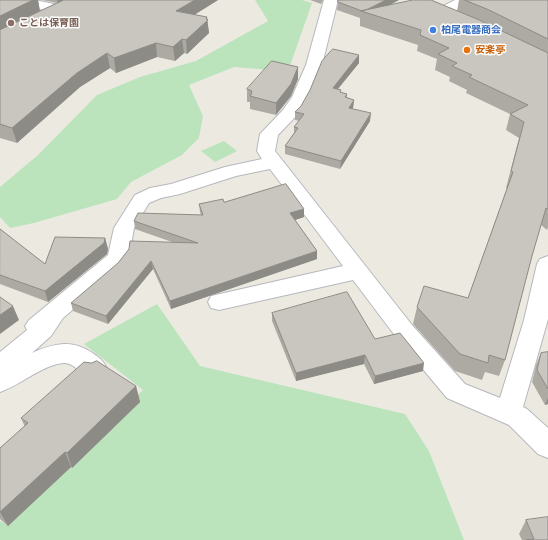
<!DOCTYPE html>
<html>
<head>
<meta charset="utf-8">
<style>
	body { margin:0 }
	canvas { display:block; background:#eceae0 }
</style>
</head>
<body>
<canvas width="548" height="540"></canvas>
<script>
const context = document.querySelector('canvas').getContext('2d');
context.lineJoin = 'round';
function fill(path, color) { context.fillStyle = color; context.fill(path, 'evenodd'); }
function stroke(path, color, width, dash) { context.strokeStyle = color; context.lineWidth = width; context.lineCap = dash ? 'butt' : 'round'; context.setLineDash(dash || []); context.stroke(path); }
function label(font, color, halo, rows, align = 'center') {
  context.font = font + ' "DejaVu Sans","Noto Sans JP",sans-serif'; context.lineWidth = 3; context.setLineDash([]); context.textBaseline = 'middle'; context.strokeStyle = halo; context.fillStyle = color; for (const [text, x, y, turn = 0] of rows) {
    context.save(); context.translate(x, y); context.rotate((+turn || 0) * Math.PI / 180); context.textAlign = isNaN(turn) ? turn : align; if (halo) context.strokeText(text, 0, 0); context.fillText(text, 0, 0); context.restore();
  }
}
fill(new Path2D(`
	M 255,0 L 302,0 L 312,3 L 291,63 L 281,71 L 234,67 L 189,85 L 203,116 L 199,138 L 182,155 L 131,182 L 117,199 L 34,223 L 10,228 L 0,217 L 0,187 L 38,155 L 97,95 L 140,77 L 196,61 L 268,21 Z
	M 224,141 L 237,151 L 215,162 L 201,151 Z
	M 157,304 L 200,366 L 405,414 L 429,451 L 464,540 L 0,540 L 0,521 L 6,524 L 143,390 L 84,344 Z`), '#bbe4bd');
const minor = new Path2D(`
	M 7,0 L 35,0 L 63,6 L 65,9 L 63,12 L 58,13 L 9,3 Z
	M 324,0 L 338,0 L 322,65 L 308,97 L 299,113 L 278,135 L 275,151 L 412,325 L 465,384 L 500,398 L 524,320 L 537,264 L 540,259 L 548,256 L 548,319 L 523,407 L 527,409 L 548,428 L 548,458 L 538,454 L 509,425 L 447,398 L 396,337 L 353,280 L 219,310 L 211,308 L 208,302 L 211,296 L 343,266 L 270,169 L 236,176 L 180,194 L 161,198 L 149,203 L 134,228 L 129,257 L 119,270 L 63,318 L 51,336 L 32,353 C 53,344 70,339 91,352 C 98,357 103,360 106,367 L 103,374 C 100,375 96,377 94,377 C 82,377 75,362 63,363 C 40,366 21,385 0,392 L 0,352 L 27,330 L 25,326 L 29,320 L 108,255 L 114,228 L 135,195 L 150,188 L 171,184 L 225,167 L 262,159 L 257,151 L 260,134 L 283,110 L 292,97 L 306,65 Z
	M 455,0 L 473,0 L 471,3 C 461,8 448,18 437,15 L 435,12 L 437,9 Z`);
stroke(minor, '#b6b8bd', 2);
fill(minor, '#fff');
fill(new Path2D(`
	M 0,0 L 38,0 L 40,11 L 57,3 L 42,0 L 218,0 L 194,15 L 207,20 L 209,33 L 187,54 L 184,53 L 175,61 L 157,57 L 116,73 L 110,68 L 80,87 L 17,143 L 0,138 Z
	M 310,0 L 323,0 L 321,4 Z
	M 338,0 L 399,0 L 390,5 L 457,11 L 459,0 L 548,0 L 548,227 L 547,230 L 541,225 L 532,256 L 505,360 L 499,376 L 485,372 L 482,380 L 455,371 L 413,324 L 417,307 L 468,298 L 507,188 L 506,188 L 519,138 L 506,130 L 510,114 L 466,93 L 467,90 L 449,81 L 450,77 L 435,70 L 437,59 L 417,51 L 418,45 L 360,26 L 360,18 L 337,10 Z
	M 359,55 L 359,63 L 338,89 L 341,90 L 341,93 L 347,94 L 347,98 L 354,100 L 353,108 L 353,109 L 370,121 L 340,169 L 285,154 L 285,146 L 294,133 L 294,127 L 299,121 L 295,120 L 295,112 Z
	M 298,79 L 291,96 L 276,115 L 250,109 L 250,102 L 247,102 L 247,89 Z
	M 224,202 L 304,209 L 304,217 L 295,220 L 317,251 L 317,259 L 171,309 L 153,269 L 108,324 L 73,311 L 71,303 L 172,242 L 135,229 L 134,221 L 201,215 L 200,212 L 199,204 Z
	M 0,229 L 45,264 L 105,238 L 108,249 L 107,254 L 48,302 L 0,284 Z
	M 272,313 L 375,339 L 423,371 L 374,384 L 364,364 L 296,381 L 272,321 Z
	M 548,352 L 548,404 L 545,405 L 532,382 L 536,365 L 541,353 Z
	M 136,386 L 140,402 L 72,468 L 71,467 L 8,526 L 0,519 L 0,448 L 25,427 L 21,418 Z
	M 526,520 L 548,540 L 522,540 L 519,534 Z`), '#adaaa4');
fill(new Path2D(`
	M 33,0 L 38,0 L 40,12 L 0,31 L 0,16 Z
	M 57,0 L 65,0 L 58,3 Z
	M 195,0 L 218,0 L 178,25 L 176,11 Z
	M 386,0 L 399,0 L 372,14 L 364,12 Z
	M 207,17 L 209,33 L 187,54 L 186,40 Z
	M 182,39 L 184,53 L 175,61 L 173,47 Z
	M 156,43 L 157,57 L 116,73 L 114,58 Z
	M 107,53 L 110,68 L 80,87 L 17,143 L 12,128 L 77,73 Z
	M 359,55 L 359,63 L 332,96 L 333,88 Z
	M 298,67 L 298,79 L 291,96 L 276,115 L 276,103 Z
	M 354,100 L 353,108 L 348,116 L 349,108 Z
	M 371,113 L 370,121 L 340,169 L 341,161 Z
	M 304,209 L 304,217 L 289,222 L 290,213 Z
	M 105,238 L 108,249 L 107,254 L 48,302 L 45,291 Z
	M 317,251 L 317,259 L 171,309 L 170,301 Z
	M 151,261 L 153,269 L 108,324 L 106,316 Z
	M 13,306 L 19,320 L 0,334 L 0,315 Z
	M 365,355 L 364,364 L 296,381 L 296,373 Z
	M 424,363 L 423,371 L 374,384 L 375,376 Z
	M 136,386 L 140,402 L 72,468 L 67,453 Z
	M 548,398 L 548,404 L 545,405 Z
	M 65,452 L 71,467 L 8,526 L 0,512 Z`), '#8d8b86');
const building = new Path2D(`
	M 0,0 L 33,0 L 0,16 Z
	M 64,0 L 195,0 L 176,11 L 207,17 L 206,19 L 208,20 L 186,40 L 182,39 L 173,47 L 156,43 L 114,58 L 107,53 L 77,73 L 12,128 L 0,124 L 0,30 Z
	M 338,0 L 386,0 L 368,9 L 362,11 L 338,2 Z
	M 413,0 L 431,0 L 477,19 L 548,53 L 548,209 L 546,208 L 532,256 L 505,360 L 489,355 L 488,363 L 460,354 L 417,307 L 424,286 L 468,298 L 513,172 L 511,171 L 524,122 L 510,114 L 528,105 L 469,77 L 472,75 L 452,66 L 457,63 L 438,54 L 449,48 L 420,35 L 421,30 L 361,11 Z
	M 465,0 L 548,0 L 548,39 L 489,10 Z
	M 333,49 L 359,55 L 333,88 L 341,90 L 340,92 L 347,94 L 345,97 L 354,100 L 349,108 L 371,113 L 341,161 L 285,146 L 298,128 L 294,127 L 304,114 L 295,112 L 301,106 L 310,90 L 322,61 Z
	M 272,61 L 298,67 L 291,84 L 276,103 L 250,96 L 252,93 L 251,93 L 252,91 L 247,89 Z
	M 286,184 L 304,209 L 290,213 L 317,251 L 170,301 L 151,261 L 106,316 L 71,303 L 118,263 L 129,249 L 130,241 L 198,243 L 134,221 L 138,213 L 203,215 L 199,204 L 223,199 L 224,202 Z
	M 0,229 L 45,264 L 55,237 L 105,238 L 104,243 L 45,291 L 0,275 Z
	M 347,292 L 375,339 L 400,333 L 424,363 L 375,376 L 365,355 L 296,373 L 272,313 Z
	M 0,297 L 13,306 L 0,315 Z
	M 548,352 L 548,389 L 537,370 L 541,353 Z
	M 97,361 L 136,386 L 67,453 L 65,452 L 0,512 L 0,448 L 28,423 L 21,418 L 84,362 L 91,363 Z
	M 548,517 L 548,540 L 526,540 L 534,539 L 526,520 Z`);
fill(building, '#c9c6bf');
stroke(building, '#8d8b86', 1);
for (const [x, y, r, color] of [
	[11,23,4,"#8d6e63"],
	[433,30,4,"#3f7fe0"],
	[467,50,4,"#e8710a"]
]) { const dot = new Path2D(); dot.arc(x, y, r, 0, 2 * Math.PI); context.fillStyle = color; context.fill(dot); stroke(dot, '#fff', 1.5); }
label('bold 10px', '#785e54', '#fff', [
	["ことは保育園",19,23]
], 'left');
label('bold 10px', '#366cbe', '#fff', [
	["柏尾電器商会",441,30]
], 'left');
label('bold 10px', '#c56008', '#fff', [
	["安楽亭",475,50]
], 'left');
</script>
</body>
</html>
